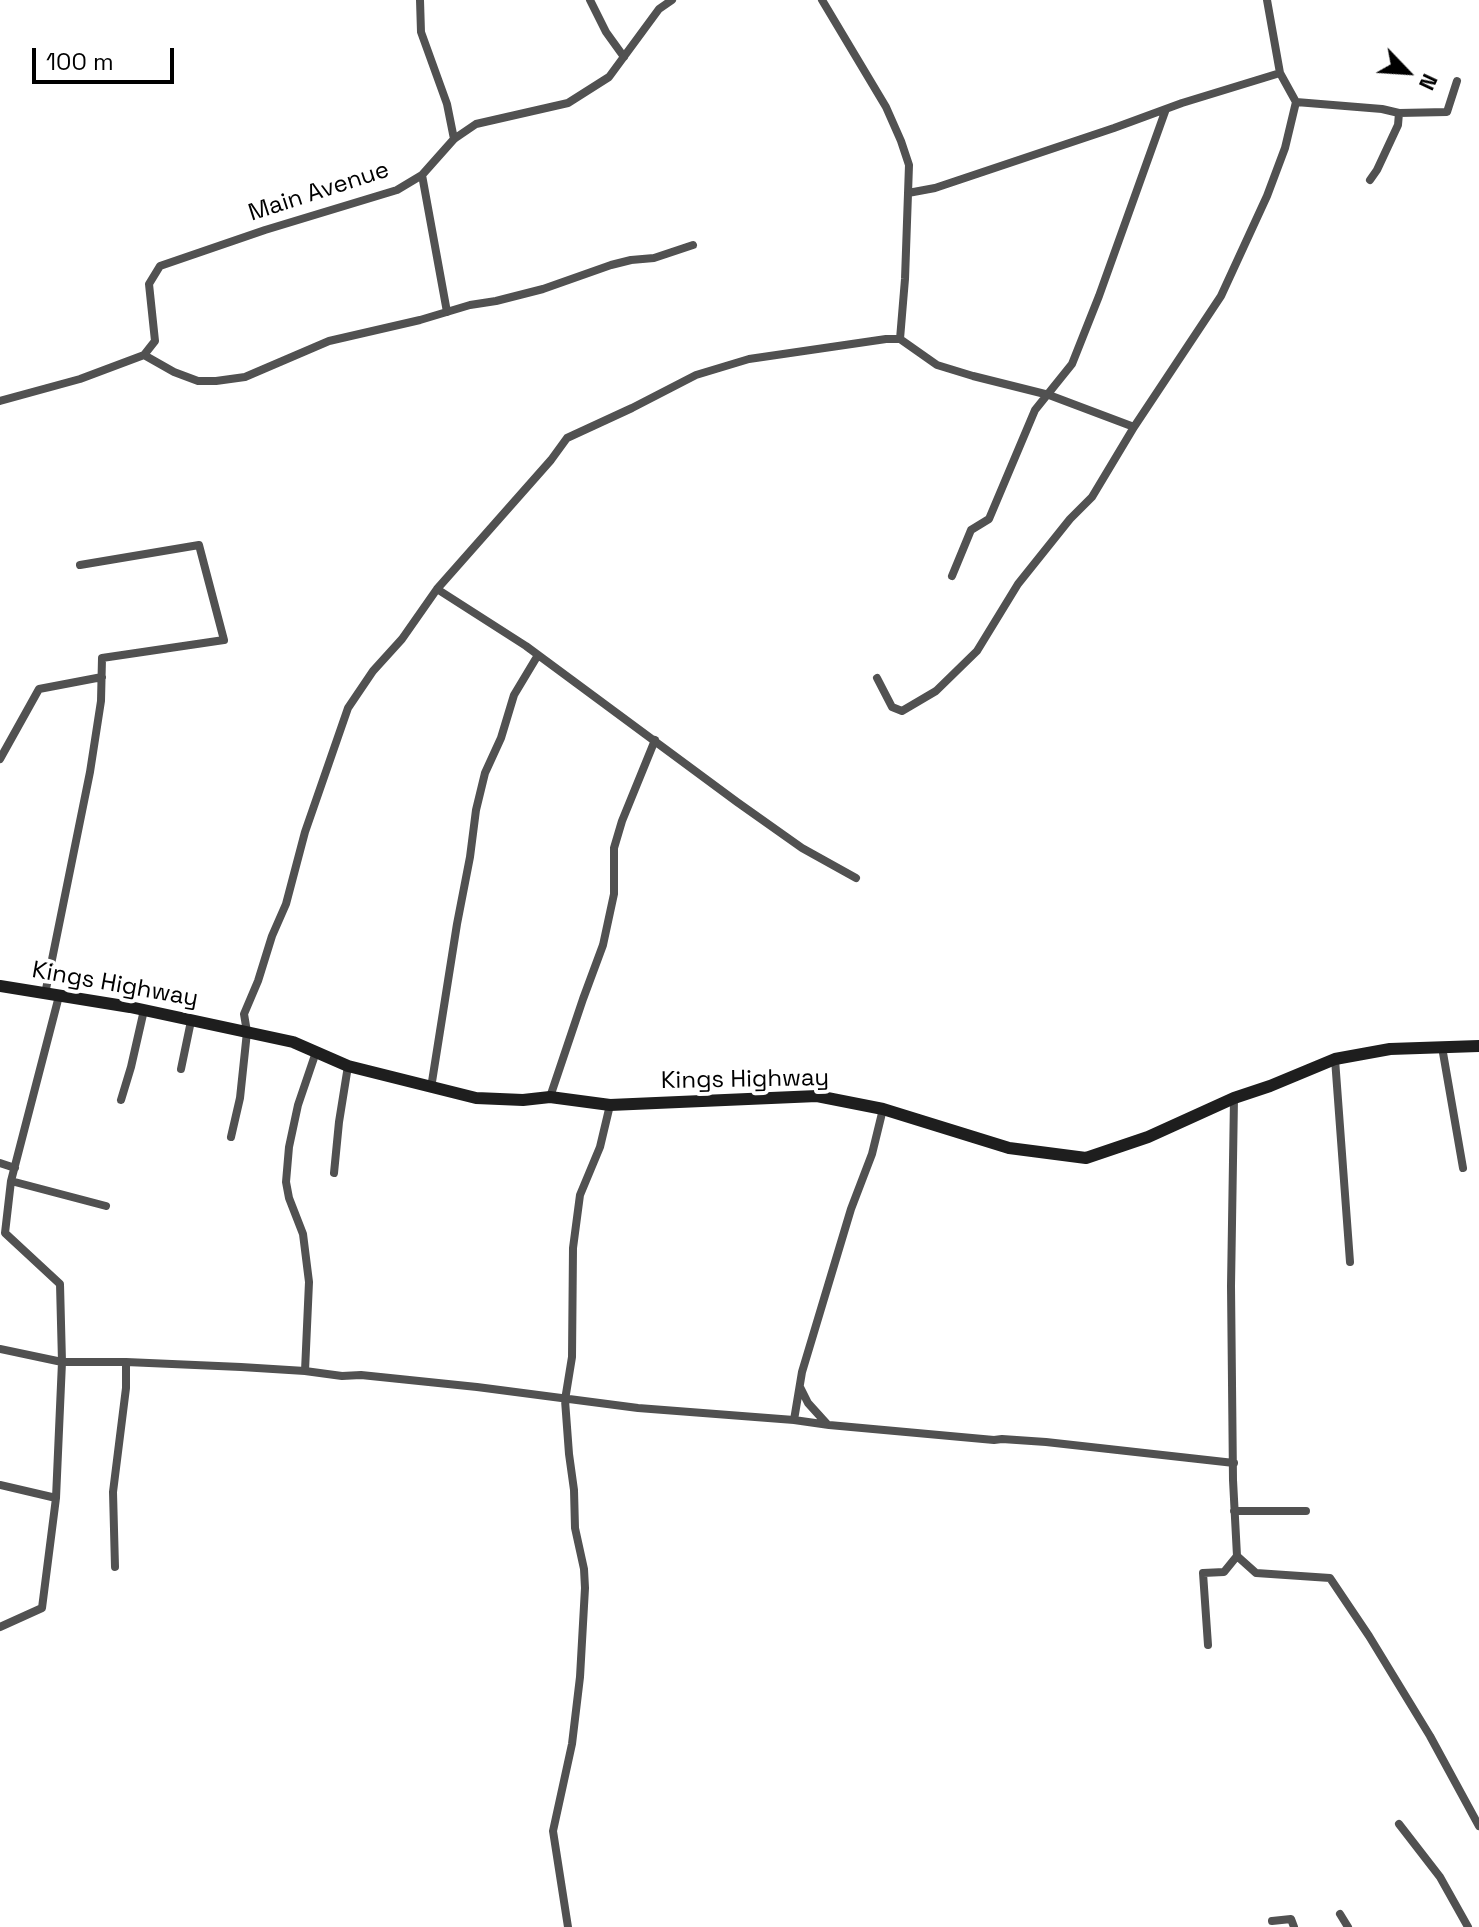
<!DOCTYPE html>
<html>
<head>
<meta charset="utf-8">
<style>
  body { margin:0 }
  #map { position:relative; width:1479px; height:1927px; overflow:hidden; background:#fff; font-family:"Space Grotesk",sans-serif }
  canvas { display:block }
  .north { position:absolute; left:1367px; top:32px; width:80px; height:80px; -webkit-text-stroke:6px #fff; paint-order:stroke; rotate:115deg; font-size:22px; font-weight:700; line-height:32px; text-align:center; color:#000 }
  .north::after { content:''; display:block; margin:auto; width:28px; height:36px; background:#000; clip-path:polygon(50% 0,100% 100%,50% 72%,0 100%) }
  .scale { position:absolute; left:32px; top:48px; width:142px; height:36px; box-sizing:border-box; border:4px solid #000; border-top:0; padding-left:10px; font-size:24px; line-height:28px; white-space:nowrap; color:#000; -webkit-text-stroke:6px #fff; paint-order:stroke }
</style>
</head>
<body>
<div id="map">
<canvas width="1479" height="1927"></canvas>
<div class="north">N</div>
<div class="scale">100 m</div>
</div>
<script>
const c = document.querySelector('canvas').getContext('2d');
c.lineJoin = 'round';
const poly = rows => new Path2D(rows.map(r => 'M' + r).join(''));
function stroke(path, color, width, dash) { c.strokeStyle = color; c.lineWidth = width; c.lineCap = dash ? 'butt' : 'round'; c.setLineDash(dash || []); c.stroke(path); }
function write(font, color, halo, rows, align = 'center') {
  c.font = font + ' "Space Grotesk",sans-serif'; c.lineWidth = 8; c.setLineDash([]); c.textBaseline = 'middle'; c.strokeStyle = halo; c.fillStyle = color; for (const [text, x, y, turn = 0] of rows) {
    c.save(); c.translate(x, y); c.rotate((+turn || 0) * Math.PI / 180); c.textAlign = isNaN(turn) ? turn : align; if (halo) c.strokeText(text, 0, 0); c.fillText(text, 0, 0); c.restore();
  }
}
const street = poly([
  [420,0,421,32,447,104,454,139],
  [590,0,606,32,624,57],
  [1296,102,1382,109,1399,113,1398,125,1377,170,1370,180],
  [1399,113,1447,112,1457,81],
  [422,175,447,312],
  [908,193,935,188,1114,128,1182,103,1280,73],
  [900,339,937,365,973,376,1049,395,1134,427],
  [144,355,174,372,198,381,216,381,245,377,329,341,420,320,470,305,496,301,543,289,611,265,631,260,654,258,693,245],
  [0,401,80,379,144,355,155,341,149,284,160,266,265,230,397,190,422,175,454,139,476,124,568,103,609,77,659,9,672,0],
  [952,576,971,530,989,519,1035,410,1072,364,1099,296,1166,109],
  [437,589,526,646,737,802,802,848,856,878],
  [877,678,892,707,902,711,936,691,977,651,1018,584,1070,519,1092,497,1134,427,1221,296,1267,196,1285,148,1296,102,1280,73,1267,0],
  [0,759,39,689,102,677],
  [45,994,90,772,101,701,102,658,224,640,199,545,80,565],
  [1442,1047,1463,1168],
  [1335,1059,1350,1262],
  [181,1069,191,1021],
  [431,1088,457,924,470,857,476,810,485,773,501,738,514,695,538,655],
  [550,1097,583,999,603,945,614,894,614,848,622,821,655,740],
  [1234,1098,1231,1286,1233,1480,1237,1556,1256,1573,1330,1578,1369,1636,1430,1736,1479,1826],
  [121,1100,131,1067,144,1010],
  [231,1137,240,1098,247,1032,244,1014,258,981,272,936,286,904,305,832,348,708,373,671,402,639,437,589,551,460,567,438,632,408,696,375,749,359,886,339,900,339,905,279,909,165,901,141,886,107,822,0],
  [0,1163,15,1168],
  [334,1173,339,1122,348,1066],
  [11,1181,106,1206],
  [0,1349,62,1362,126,1362,241,1367,305,1371,342,1376,361,1375,477,1387,638,1408,794,1420,829,1425,994,1440,1002,1439,1046,1442,1234,1463],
  [305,1371,309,1282,303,1234,289,1198,286,1182,289,1147,298,1105,316,1052],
  [800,1387,808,1403,827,1424],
  [794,1420,802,1372,851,1209,872,1154,883,1109],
  [0,1485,56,1498],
  [1234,1511,1306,1511],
  [115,1567,113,1492,126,1388,126,1362],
  [0,1627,42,1608,56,1498,62,1362,60,1284,5,1233,11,1181,59,996],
  [1208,1645,1203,1573,1224,1572,1237,1556],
  [1399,1824,1440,1877,1468,1927],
  [1340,1914,1348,1927],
  [1272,1921,1291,1919,1294,1927],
  [568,1927,553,1831,572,1744,580,1677,585,1588,584,1569,575,1528,574,1490,569,1454,565,1400,572,1357,573,1248,580,1195,600,1147,610,1105]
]);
const secondary = poly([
  [0,986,130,1007,293,1042,348,1066,476,1098,523,1100,550,1097,610,1105,817,1096,883,1109,1009,1148,1086,1158,1148,1137,1234,1098,1270,1086,1335,1059,1390,1049,1479,1046]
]);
const streetNames = [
  ["Main Avenue",319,192,-18],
  ["Kings Highway",115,985,10],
  ["Kings Highway",745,1080,-1]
];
stroke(street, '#515151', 8);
stroke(secondary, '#1e1e1e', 12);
write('24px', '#000', '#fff', streetNames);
</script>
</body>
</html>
